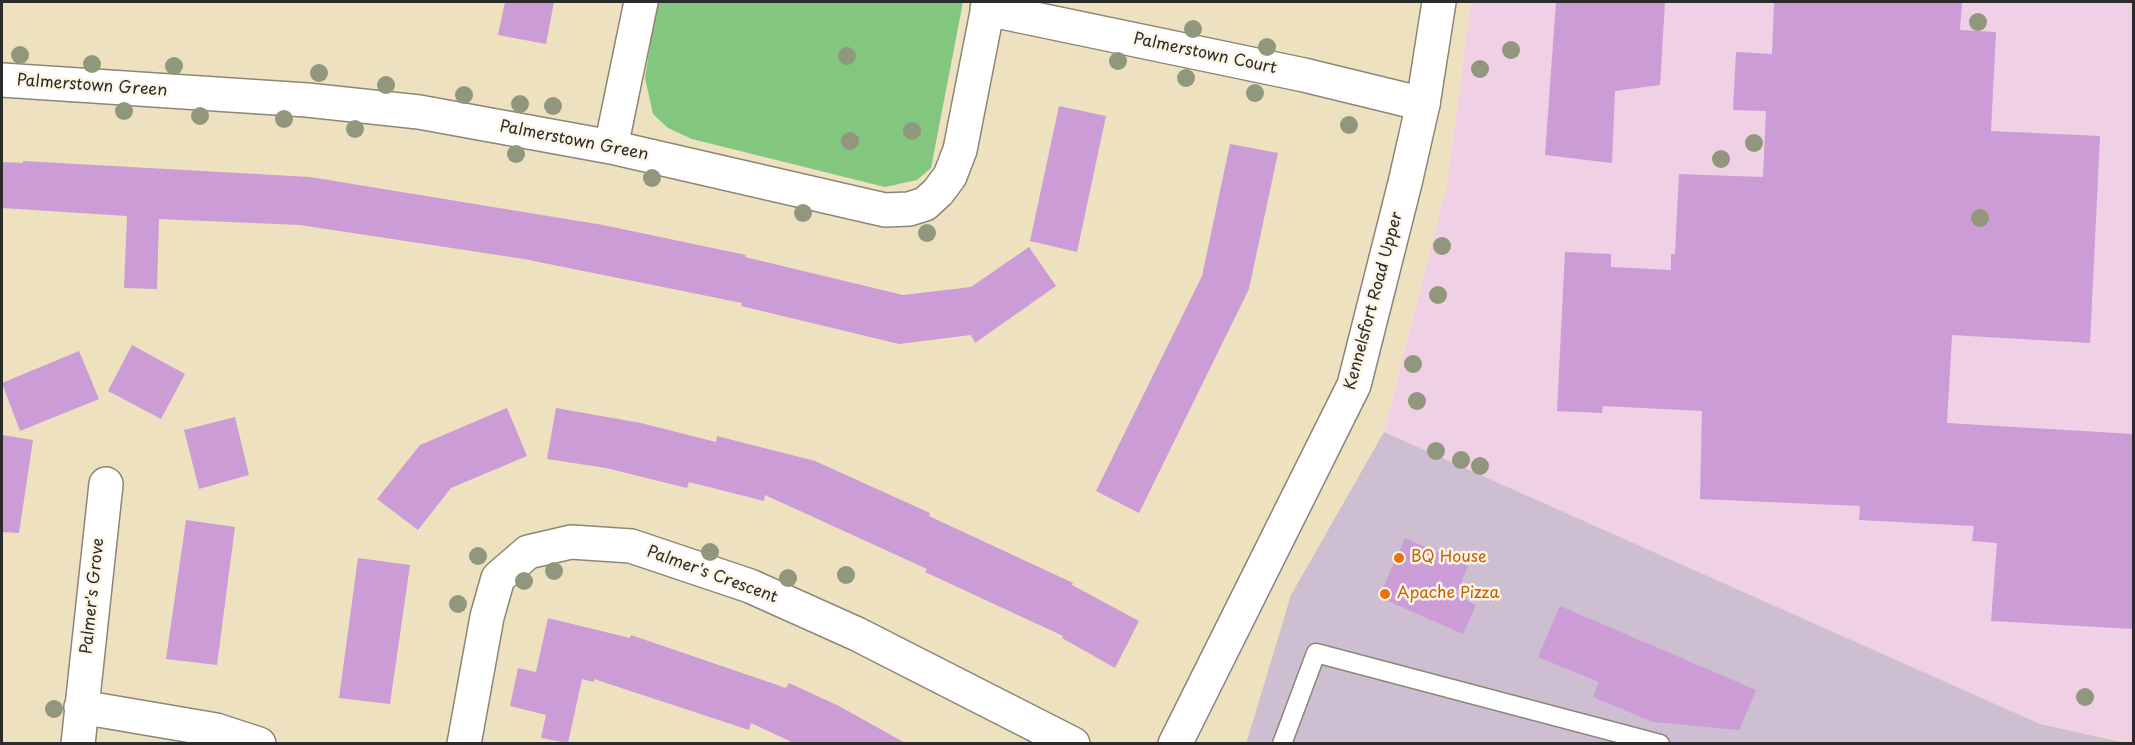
<!DOCTYPE html>
<html>
<head>
<meta charset="utf-8">
<style>
  body { margin:0 }
  #map { position:relative; width:2135px; height:745px; overflow:hidden; background:#eee1c0; font-family:"Playpen Sans",sans-serif }
  canvas { display:block }
  .frame { position:absolute; inset:0; border:3px solid #2b2b2b; pointer-events:none }
</style>
</head>
<body>
<div id="map">
<canvas width="2135" height="745"></canvas>
<div class="frame"></div>
</div>
<script>
const c = document.querySelector('canvas').getContext('2d');
c.lineJoin = 'round';
function fillPath(path, color) { c.fillStyle = color; c.fill(path, 'evenodd'); }
const poly = rows => new Path2D(rows.map(r => 'M' + r).join(''));
function stroke(path, color, width, dash) { c.strokeStyle = color; c.lineWidth = width; c.lineCap = dash ? 'butt' : 'round'; c.setLineDash(dash || []); c.stroke(path); }
function write(font, color, halo, rows, align = 'center') {
  c.font = font + ' "Playpen Sans",sans-serif'; c.lineWidth = 5; c.setLineDash([]); c.textBaseline = 'middle'; c.strokeStyle = halo; c.fillStyle = color; for (const [text, x, y, turn = 0] of rows) {
    c.save(); c.translate(x, y); c.rotate((+turn || 0) * Math.PI / 180); c.textAlign = isNaN(turn) ? turn : align; if (halo) c.strokeText(text, 0, 0); c.fillText(text, 0, 0); c.restore();
  }
}
const built = poly([
  [1471,2,2133,2,2133,743,2040,724,1384,432,1447,186]
]);
const industrial = poly([
  [1384,432,2040,724,2126,743,1246,744,1291,595]
]);
const green = poly([
  [657,2,963,2,931,168,917,180,885,187,692,139,668,128,653,114,645,78]
]);
const building = poly([
  [505,2,554,2,546,44,498,35],
  [1556,2,1665,2,1660,85,1615,91,1612,163,1545,155],
  [1774,2,1962,2,1960,30,1996,32,1991,131,2100,136,2090,343,1952,335,1947,423,2133,434,2133,629,1991,621,1997,543,1972,541,1974,526,1859,520,1860,506,1700,499,1702,411,1603,406,1602,413,1557,411,1565,252,1611,254,1611,267,1671,270,1671,254,1675,254,1679,174,1763,177,1766,111,1733,110,1736,52,1772,54],
  [1059,106,1106,116,1077,252,1030,241],
  [1230,144,1278,153,1249,289,1139,513,1096,491,1202,276],
  [23,161,310,177,603,225,746,255,745,257,903,295,971,287,1029,247,1056,286,975,343,971,335,899,344,741,306,742,303,524,259,300,225,159,219,157,289,124,288,127,216,2,208,2,162,23,163],
  [132,345,185,374,161,419,108,391],
  [79,351,99,399,20,431,2,383],
  [507,408,527,456,451,488,418,530,377,499,420,445],
  [556,408,641,423,716,442,717,436,815,461,930,513,929,516,1073,583,1072,585,1139,621,1115,668,1062,638,1063,636,925,572,927,569,765,495,764,501,689,482,687,488,606,468,547,459],
  [235,417,249,475,199,489,184,430],
  [2,435,33,440,19,533,2,532],
  [186,520,235,527,217,665,166,659],
  [1405,538,1468,566,1456,595,1476,605,1463,634,1379,597],
  [358,558,410,565,390,704,339,698],
  [1560,606,1756,690,1739,730,1653,722,1593,697,1599,682,1538,657],
  [548,618,630,638,631,635,786,688,789,683,839,706,907,744,796,744,751,723,749,730,594,679,594,682,582,679,568,743,541,738,546,715,510,706,518,668,536,672]
]);
const service = poly([
  [1282,744,1316,653,1660,744]
]);
const minor = poly([
  [987,9,1304,75,1423,104],
  [2,80,307,100,419,112,611,147,885,210,909,209,925,204,938,192,950,176,960,150,989,2],
  [611,147,641,2],
  [81,707,216,730,259,744],
  [78,744,106,484],
  [464,744,487,617,498,578,528,552,571,542,631,546,750,586,857,634,1073,744]
]);
const tertiary = poly([
  [1175,744,1354,385,1405,183,1423,104,1439,2]
]);
const trees = [
  [1978,22],
  [1193,29],
  [1267,47],
  [1511,50],
  [20,55],
  [847,56],
  [1118,61],
  [92,64],
  [174,66],
  [1480,69],
  [319,73],
  [1186,78],
  [386,85],
  [1255,93],
  [464,95],
  [520,104],
  [553,106],
  [124,111],
  [200,116],
  [284,119],
  [1349,125],
  [355,129],
  [912,131],
  [850,141],
  [1754,143],
  [516,154],
  [1721,159],
  [652,178],
  [803,213],
  [1980,218],
  [927,233],
  [1442,246],
  [1438,295],
  [1413,364],
  [1417,401],
  [1436,451],
  [1461,460],
  [1480,466],
  [710,552],
  [478,556],
  [554,571],
  [846,575],
  [788,578],
  [524,581],
  [458,604],
  [2085,697],
  [54,709]
];
const markers = [
  [1399,558,6,"#e8710a"],
  [1385,594,6,"#e8710a"]
];
const streetNames = [
  ["Palmerstown Court",1205,54,12],
  ["Palmerstown Green",92,86,4],
  ["Palmerstown Green",574,141,11],
  ["Kennelsfort Road Upper",1374,301,-75],
  ["Palmer's Crescent",712,575,20],
  ["Palmer's Grove",93,596,-84]
];
const foodNames = [
  ["BQ House",1411,558],
  ["Apache Pizza",1397,594]
];
fillPath(built, '#f0d0e4');
fillPath(industrial, '#cebed1');
fillPath(green, '#82c680');
fillPath(building, '#cb9cd6');
stroke(service, '#8c8676', 21);
stroke(minor, '#8c8676', 36);
stroke(tertiary, '#8c8676', 36);
stroke(service, '#fff', 18);
stroke(minor, '#fff', 33);
stroke(tertiary, '#fff', 33);
c.fillStyle = '#91977c';
for (const [x, y] of trees) { c.beginPath(); c.arc(x, y, 9, 0, 2 * Math.PI); c.fill(); }
for (const [x, y, r, color] of markers) { const dot = new Path2D(); dot.arc(x, y, r, 0, 2 * Math.PI); c.fillStyle = color; c.fill(dot); stroke(dot, '#fcf5e5', 2); }
write('16px', '#2b2b2b', '#fcf5e5', streetNames);
write('16px', '#c56008', '#fcf5e5', foodNames, 'left');
</script>
</body>
</html>
